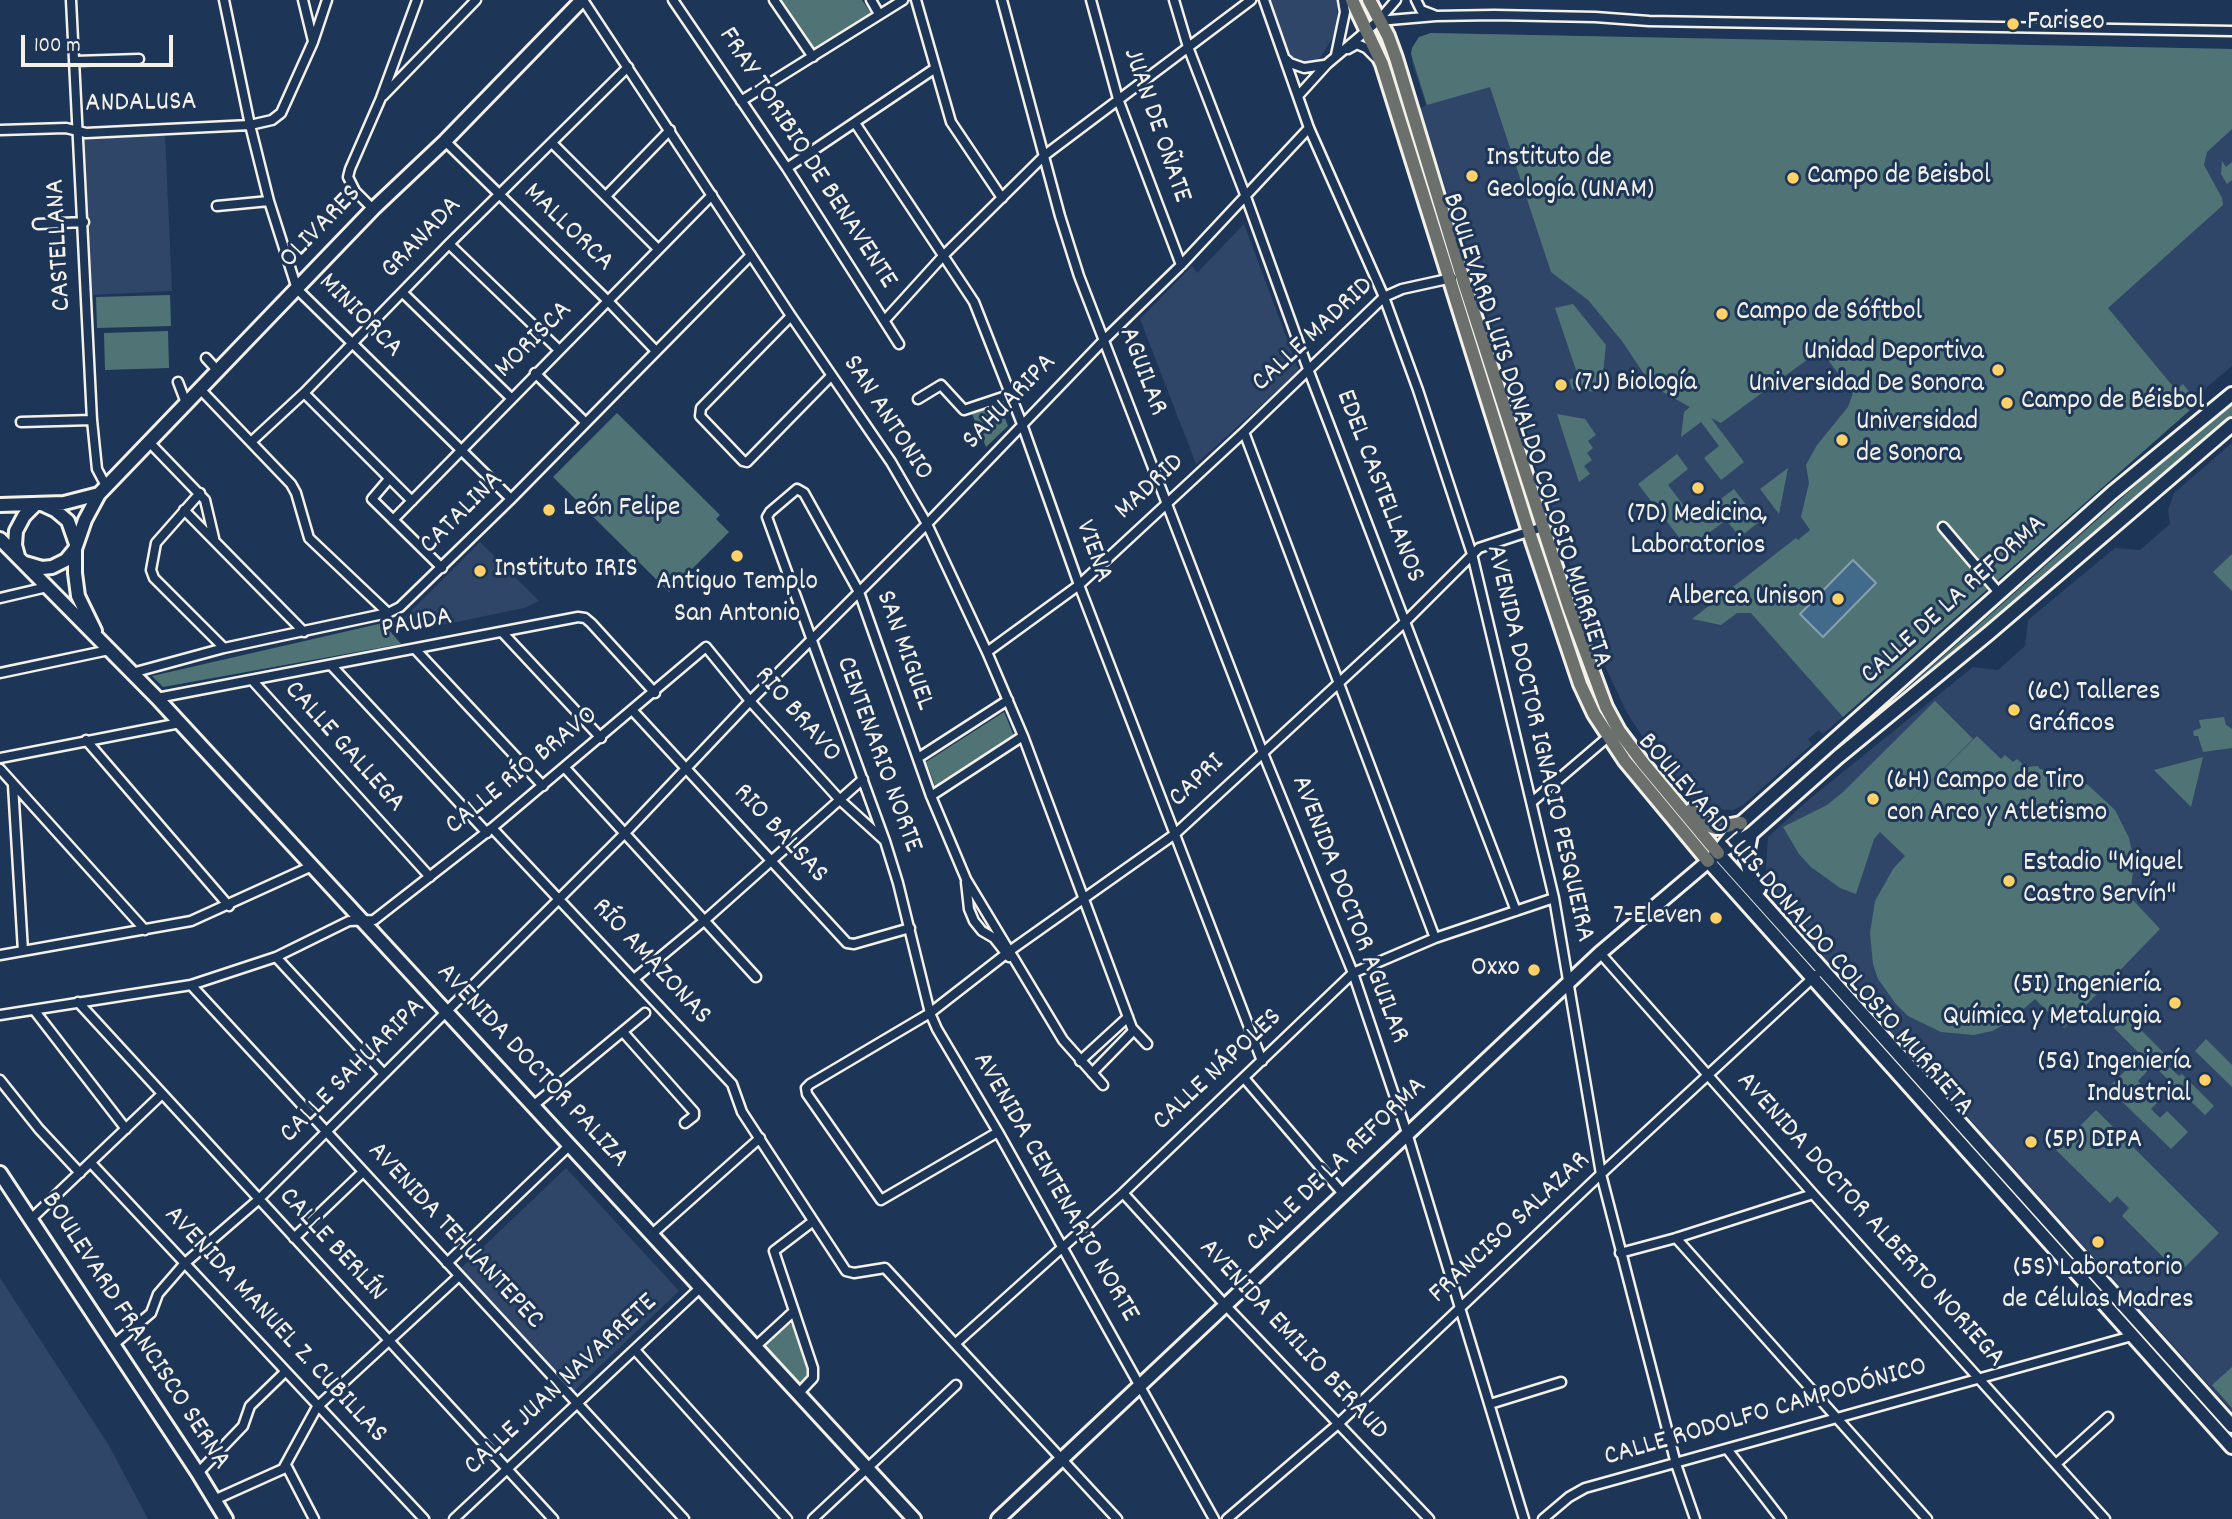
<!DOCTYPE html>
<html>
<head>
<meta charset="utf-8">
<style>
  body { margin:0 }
  #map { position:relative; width:2232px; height:1519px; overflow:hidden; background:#1d3557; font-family:Dekko,sans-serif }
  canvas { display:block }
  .scale { position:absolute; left:21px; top:35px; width:152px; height:32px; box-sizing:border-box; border:4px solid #f4f1e8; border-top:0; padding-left:9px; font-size:21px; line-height:24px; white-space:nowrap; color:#f4f1e8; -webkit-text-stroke:5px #1d3557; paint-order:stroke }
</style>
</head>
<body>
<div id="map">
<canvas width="2232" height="1519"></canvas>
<div class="scale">100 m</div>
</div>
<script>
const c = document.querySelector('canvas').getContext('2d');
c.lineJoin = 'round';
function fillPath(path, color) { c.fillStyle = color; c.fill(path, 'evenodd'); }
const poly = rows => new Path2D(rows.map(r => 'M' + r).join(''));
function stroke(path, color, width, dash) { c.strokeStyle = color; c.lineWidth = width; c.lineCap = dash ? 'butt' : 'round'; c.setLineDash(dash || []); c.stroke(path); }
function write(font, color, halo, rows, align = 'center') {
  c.font = font + ' Dekko,sans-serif'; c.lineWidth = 6; c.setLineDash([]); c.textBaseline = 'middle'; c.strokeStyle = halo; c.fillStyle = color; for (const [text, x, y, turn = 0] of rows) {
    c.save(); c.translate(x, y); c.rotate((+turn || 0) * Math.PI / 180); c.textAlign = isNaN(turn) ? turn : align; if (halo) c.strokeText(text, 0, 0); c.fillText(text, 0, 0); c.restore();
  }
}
const built = poly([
  [1268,0,1337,0,1337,31,1320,58,1307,64,1298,62,1290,55,1283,45],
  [1431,33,2232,49,2232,366,2207,387,2198,403,1823,734,1819,730,1808,739,1812,744,1743,805,1733,810,1708,809,1694,803,1676,782,1654,754,1627,713,1605,666,1585,613,1589,603,1584,588,1577,586,1567,557,1572,552,1565,532,1556,528,1420,109,1426,105,1412,62,1412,48,1419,37],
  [165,134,172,291,91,295,84,138],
  [1244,224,1299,371,1196,464,1140,319,1192,266,1197,273],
  [2232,443,2232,1411,1824,957,1806,937,1795,916,1765,883,1768,837,1812,797,1973,667,1998,670,2025,646,2028,620,2115,548,2140,550,2170,524,2168,510,2174,493],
  [480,542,539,601,524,608,413,631,402,620],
  [566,1168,679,1291,573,1392,460,1269],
  [0,1278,108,1444,148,1519,0,1519]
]);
const green = poly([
  [781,0,862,0,872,15,816,52],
  [1431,33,2232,49,2232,129,2207,152,2204,165,2222,198,2223,205,2108,308,2176,390,2183,384,2198,403,1843,717,1751,613,1737,613,1721,625,1692,619,1796,538,1798,540,1810,530,1801,517,1809,483,1806,465,1817,445,1848,407,1853,393,1822,352,1819,351,1721,423,1711,418,1744,462,1721,480,1704,458,1719,446,1701,422,1681,437,1684,412,1690,407,1652,386,1622,341,1588,300,1551,272,1490,87,1427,105,1411,54,1412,48,1419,37],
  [2222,161,2226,167,2232,162,2232,180,2227,184,2221,174],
  [170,295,171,326,97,328,96,297],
  [1573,304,1606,345,1603,373,1597,385,1596,392,1572,389,1569,380,1578,376,1555,308],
  [168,331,169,368,105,370,104,333],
  [2232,400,2232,416,1878,716,1877,715],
  [999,403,1008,426,986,447,972,414],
  [617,413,720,515,716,519,729,532,669,592,553,477],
  [1557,414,1585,419,1596,435,1588,441,1593,448,1587,453,1592,460,1584,466,1590,474,1579,482],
  [1677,454,1688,469,1668,485,1694,519,1734,489,1759,522,1740,537,1726,520,1688,549,1638,484],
  [1788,468,1779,514,1760,489],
  [2232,554,2232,591,2213,572],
  [383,623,401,644,163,687,152,676],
  [1935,701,1973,739,1883,829,1977,736,2001,759,2005,755,2013,762,2017,759,2026,767,2038,766,2040,769,2070,776,2088,785,2115,810,2129,838,2134,861,2130,897,2160,929,2064,1028,2035,999,2007,1023,1992,1031,1974,1035,1941,1032,1908,1016,1896,1004,1878,979,1873,964,1870,933,1875,901,1893,869,1905,856,1880,832,1874,839,1856,894,1840,888,1811,867,1799,854,1783,827,1827,805,1842,793],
  [1004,712,1014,736,936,788,926,762],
  [2224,717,2226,725,2232,729,2232,748,2203,752,2198,736,2194,736,2193,731,2201,728,2199,720],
  [2203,757,2191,807,2154,770],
  [2130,1012,2137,1018,2133,1022,2168,1057,2164,1062,2179,1076,2182,1074,2214,1106,2205,1115,2153,1065,2138,1081,2158,1102,2151,1109,2160,1118,2167,1111,2188,1132,2171,1149,2108,1088,2141,1055,2114,1028],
  [2206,1039,2232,1065,2232,1087,2195,1051],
  [2096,1110,2219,1233,2179,1273,2122,1216,2129,1208,2117,1196,2110,1203,2056,1150],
  [789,1323,795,1327,811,1370,810,1378,801,1386,764,1344],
  [2232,1367,2232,1408,2212,1385]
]);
const water = poly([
  [1853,560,1876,583,1823,637,1800,614,1853,560]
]);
const minor = poly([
  [71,0,92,420,97,469,106,486],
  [224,0,250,125,269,201,297,289,511,499],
  [303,0,313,41],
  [583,0,791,316,891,462,927,524,987,652,1023,736,1132,1028,1147,1044],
  [673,0,787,168,899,344],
  [774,0,813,57],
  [871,0,879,14],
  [916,0,951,122,1002,198],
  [1002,0,1060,216,1079,276,1263,753,1353,973,1407,1133,1524,1519],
  [1091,0,1118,99,1181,265],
  [1174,0,1188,47,1246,197,1308,369,1516,911],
  [1264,0,1309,128,1384,297,1418,390,1472,554,1554,898,1601,1174,1676,1464,1695,1519],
  [1416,0,1421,10,1434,15],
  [1378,21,1436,16,1494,15,1595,17,1649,21,2232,31],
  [1348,49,1357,44,1366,48,1375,57],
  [1336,55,1345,12,1343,0],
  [1287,60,1290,63,1304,68,1324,65],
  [75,61,139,59],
  [383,96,476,0],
  [1298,96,1327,64,1378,21,1396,0],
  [741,101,903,0],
  [855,123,974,302,1022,424,1079,585,1262,1061],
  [0,130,66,128,86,133,250,125,272,120,281,113,313,42,327,0],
  [445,141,607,300,656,351],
  [552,143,658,249],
  [787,168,934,69],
  [606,196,670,130],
  [217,206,269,201],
  [373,209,355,191,348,177,350,169,381,98,417,0],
  [38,224,84,222],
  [449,244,558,349],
  [403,293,511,398],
  [791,316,701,408,700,416,743,461,747,462,831,376],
  [885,320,944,255,1045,155,1251,0],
  [206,358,217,370],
  [535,373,585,422],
  [178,382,186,403],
  [199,388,291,484,296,493,309,538,388,613],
  [304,393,412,501],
  [918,399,941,385,964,410,1009,395],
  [21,422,92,420],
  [1244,432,1435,938],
  [149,442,205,500,214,538],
  [251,442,304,393,449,244,628,67],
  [389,479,372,499,442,568],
  [200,493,156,543,151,570,154,578,224,648],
  [184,510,304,632],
  [393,520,712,195],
  [1943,527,2000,594],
  [0,598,47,587],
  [502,632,601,738],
  [415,649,543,786],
  [987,652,1079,585,1244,432,1384,297,1402,289,1452,278],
  [331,665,487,833],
  [0,673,109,650],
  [132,673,224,648,388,613,400,607,511,499,751,255],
  [252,680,430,877],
  [157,698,578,617,585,618,591,623,655,693],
  [633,711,847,943,854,944,910,928],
  [86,740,229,906],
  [0,758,180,723],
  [918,758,1008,700],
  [565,768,756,977],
  [0,769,145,930],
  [13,785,23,951],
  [931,796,1023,736],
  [1532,802,1608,737],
  [492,828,732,1084,742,1112,846,1271,854,1273,885,1268,1117,1519],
  [966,882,969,909,974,921,982,931,994,938,1009,957],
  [1600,953,1813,1194,2105,1519],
  [0,955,191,921,312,866],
  [276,957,383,1073],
  [634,979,705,920,863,779],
  [191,985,684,1519],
  [78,1002,553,1519],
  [34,1010,126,1129],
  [0,1015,191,985,276,957,349,921,374,920,492,828,706,647,750,701,840,800,884,840],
  [623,1032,694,1112,694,1116,685,1123],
  [1080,1061,1128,1017],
  [1092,1073,1134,1030],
  [1244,1078,1344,1195],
  [0,1080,39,1129,80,1173],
  [1103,1085,1063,1040,966,879,931,796,859,592,804,493,797,489,770,512,767,517,885,841,898,883,930,1013,937,1029,998,1132,1214,1519],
  [534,1105,645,1013],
  [998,1132,881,1200,807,1094,806,1088,810,1084,930,1013,1011,950,1175,834,1406,621,1479,548,1543,527],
  [91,1163,424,1519],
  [1123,1193,1226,1306,1429,1519],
  [30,1220,161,1095],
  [652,1234,760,1138],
  [294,1238,363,1172],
  [1676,1238,1927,1519],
  [1620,1253,1676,1238,1813,1194],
  [447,1263,570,1145],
  [956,1343,1123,1193,1353,973,1435,938,1554,898],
  [112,1346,151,1313,158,1294,184,1264,258,1200,624,834,750,701,927,524,1105,339,1181,265,1309,128],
  [755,1347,794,1311],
  [635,1350,787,1519],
  [798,1394,813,1378,813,1368,774,1251,812,1222],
  [1490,1404,1561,1382],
  [1727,1449,1781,1519],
  [2056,1464,2108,1417],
  [286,1465,314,1519],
  [198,1473,243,1426,250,1406,285,1372],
  [214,1500,283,1469,317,1407,459,1276],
  [454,1519,701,1287],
  [813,1519,956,1385],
  [1227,1519,1338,1424,1601,1174,1816,975],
  [1543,1519,1569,1497,1585,1488,2132,1336]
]);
const secondary = poly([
  [42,504,55,510,68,521,76,544],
  [0,505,64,503,99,494],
  [0,539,157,698,914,1519],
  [18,556,15,545,16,531,24,516,36,504],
  [25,563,42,568,52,567,66,560,75,549],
  [95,631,78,596,75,573,75,549,85,520,99,494,373,209,445,141,582,0],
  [1751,834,1746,860,1751,878,1759,889],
  [1722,847,1741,823,2112,493,2232,394],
  [1718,853,2232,1426],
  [1708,861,2232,1447],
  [0,1173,198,1473,226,1519],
  [998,1519,1600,953,1718,853,1751,834,1838,757,1989,633,2232,425]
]);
const primary = poly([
  [1352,0,1382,64,1529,532,1580,684,1594,714,1625,761,1708,861],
  [1369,0,1388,36,1396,58,1462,276,1569,607,1606,707,1619,731,1643,763,1718,853],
  [1691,810,1705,824,1716,828,1741,823]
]);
const markers = [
  [2013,24,7,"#ffd166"],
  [1472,176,7,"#ffd166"],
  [1793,178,7,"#ffd166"],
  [1722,314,7,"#ffd166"],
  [1998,370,7,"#ffd166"],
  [1561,385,7,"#ffd166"],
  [2007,403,7,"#ffd166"],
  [1842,440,7,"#ffd166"],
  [1698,488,7,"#ffd166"],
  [549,510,7,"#ffd166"],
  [737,556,7,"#ffd166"],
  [480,571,7,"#ffd166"],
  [1838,599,7,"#ffd166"],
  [2014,710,7,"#ffd166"],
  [1873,799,7,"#ffd166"],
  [2009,881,7,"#ffd166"],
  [1716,918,7,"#ffd166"],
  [1534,970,7,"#ffd166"],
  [2175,1003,7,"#ffd166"],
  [2205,1080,7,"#ffd166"],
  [2031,1142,7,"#ffd166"],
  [2098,1242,7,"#ffd166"]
];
const poiNames = [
  ["Fariseo",2027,24],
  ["Instituto de",1486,160],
  ["Geología (UNAM)",1486,192],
  ["Campo de Beisbol",1807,178],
  ["Campo de Sóftbol",1736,314],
  ["Unidad Deportiva",1984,354,"right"],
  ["Universidad De Sonora",1984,386,"right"],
  ["(7J) Biología",1575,385],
  ["Campo de Béisbol",2021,403],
  ["Universidad",1856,424],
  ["de Sonora",1856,456],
  ["León Felipe",563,510],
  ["(7D) Medicina,",1698,516,"center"],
  ["Laboratorios",1698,548,"center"],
  ["Instituto IRIS",494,571],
  ["Antiguo Templo",737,584,"center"],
  ["San Antonio",737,616,"center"],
  ["Alberca Unison",1824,599,"right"],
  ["(6C) Talleres",2028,694],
  ["Gráficos",2028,726],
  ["(6H) Campo de Tiro",1887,783],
  ["con Arco y Atletismo",1887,815],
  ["Estadio \"Miguel",2023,865],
  ["Castro Servín\"",2023,897],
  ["7-Eleven",1702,918,"right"],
  ["Oxxo",1520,970,"right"],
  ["(5I) Ingeniería",2161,987,"right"],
  ["Química y Metalurgia",2161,1019,"right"],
  ["(5G) Ingeniería",2191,1064,"right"],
  ["Industrial",2191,1096,"right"],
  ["(5P) DIPA",2045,1142],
  ["(5S) Laboratorio",2098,1270,"center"],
  ["de Células Madres",2098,1302,"center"]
];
const streetNames = [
  ["ANDALUSA",141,105,-1],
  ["JUAN DE OÑATE",1155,126,71],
  ["FRAY TORIBIO DE BENAVENTE",806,159,57],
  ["OLIVARES",322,228,-46],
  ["MALLORCA",567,229,44],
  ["GRANADA",423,239,-46],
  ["CASTELLANA",61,245,-93],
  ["MINIORCA",359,317,45],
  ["CALLE MADRID",1314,336,-43],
  ["MORISCA",535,341,-45],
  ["AGUILAR",1141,372,69],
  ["SAHUARIPA",1011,403,-46],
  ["SAN ANTONIO",886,419,57],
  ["BOULEVARD LUIS DONALDO COLOSIO MURRIETA",1525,431,72],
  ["EDEL CASTELLANOS",1378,487,69],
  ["MADRID",1151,488,-43],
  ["CATALINA",463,514,-45],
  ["VIENA",1092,552,70],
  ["CALLE DE LA REFORMA",1955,601,-42],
  ["PAUDA",417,625,-11],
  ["SAN MIGUEL",903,651,70],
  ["RIO BRAVO",796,716,49],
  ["AVENIDA DOCTOR IGNACIO PESQUEIRA",1538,744,77],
  ["CALLE GALLEGA",343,748,48],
  ["CENTENARIO NORTE",877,755,70],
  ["CALLE RÍO BRAVO",523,772,-39],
  ["CAPRI",1198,782,-43],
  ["RIO BALSAS",779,835,47],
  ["AVENIDA DOCTOR AGUILAR",1348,910,69],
  ["BOULEVARD LUIS DONALDO COLOSIO MURRIETA",1804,926,49],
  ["RÍO AMAZONAS",650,963,47],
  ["AVENIDA DOCTOR PALIZA",531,1067,47],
  ["CALLE NÁPOLES",1219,1071,-43],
  ["CALLE SAHUARIPA",354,1072,-45],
  ["CALLE DE LA REFORMA",1338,1166,-44],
  ["AVENIDA CENTENARIO NORTE",1054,1188,60],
  ["AVENIDA DOCTOR ALBERTO NORIEGA",1869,1221,48],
  ["FRANCISO SALAZAR",1511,1229,-43],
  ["AVENIDA TEHUANTEPEC",454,1237,47],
  ["CALLE BERLÍN",331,1246,47],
  ["AVENIDA MANUEL Z. CUBILLAS",274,1326,47],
  ["BOULEVARD FRANCISCO SERNA",134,1332,57],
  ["AVENIDA EMILIO BERAUD",1292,1341,47],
  ["CALLE JUAN NAVARRETE",562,1386,-43],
  ["CALLE RODOLFO CAMPODÓNICO",1766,1414,-16]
];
fillPath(built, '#304668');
fillPath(green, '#507475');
fillPath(water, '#426a8a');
stroke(water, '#89a0b0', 2);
stroke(minor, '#f4f1e8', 13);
stroke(secondary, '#f4f1e8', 18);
stroke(primary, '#f4f1e8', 18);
stroke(minor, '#1d3557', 8);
stroke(secondary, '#1d3557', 12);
stroke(primary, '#6b706d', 12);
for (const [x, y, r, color] of markers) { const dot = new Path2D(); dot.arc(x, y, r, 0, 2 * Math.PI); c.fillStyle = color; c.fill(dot); stroke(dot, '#1d3557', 2.5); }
write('28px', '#f4f1e8', '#1d3557', poiNames, 'left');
write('28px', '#f4f1e8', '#1d3557', streetNames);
</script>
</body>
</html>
